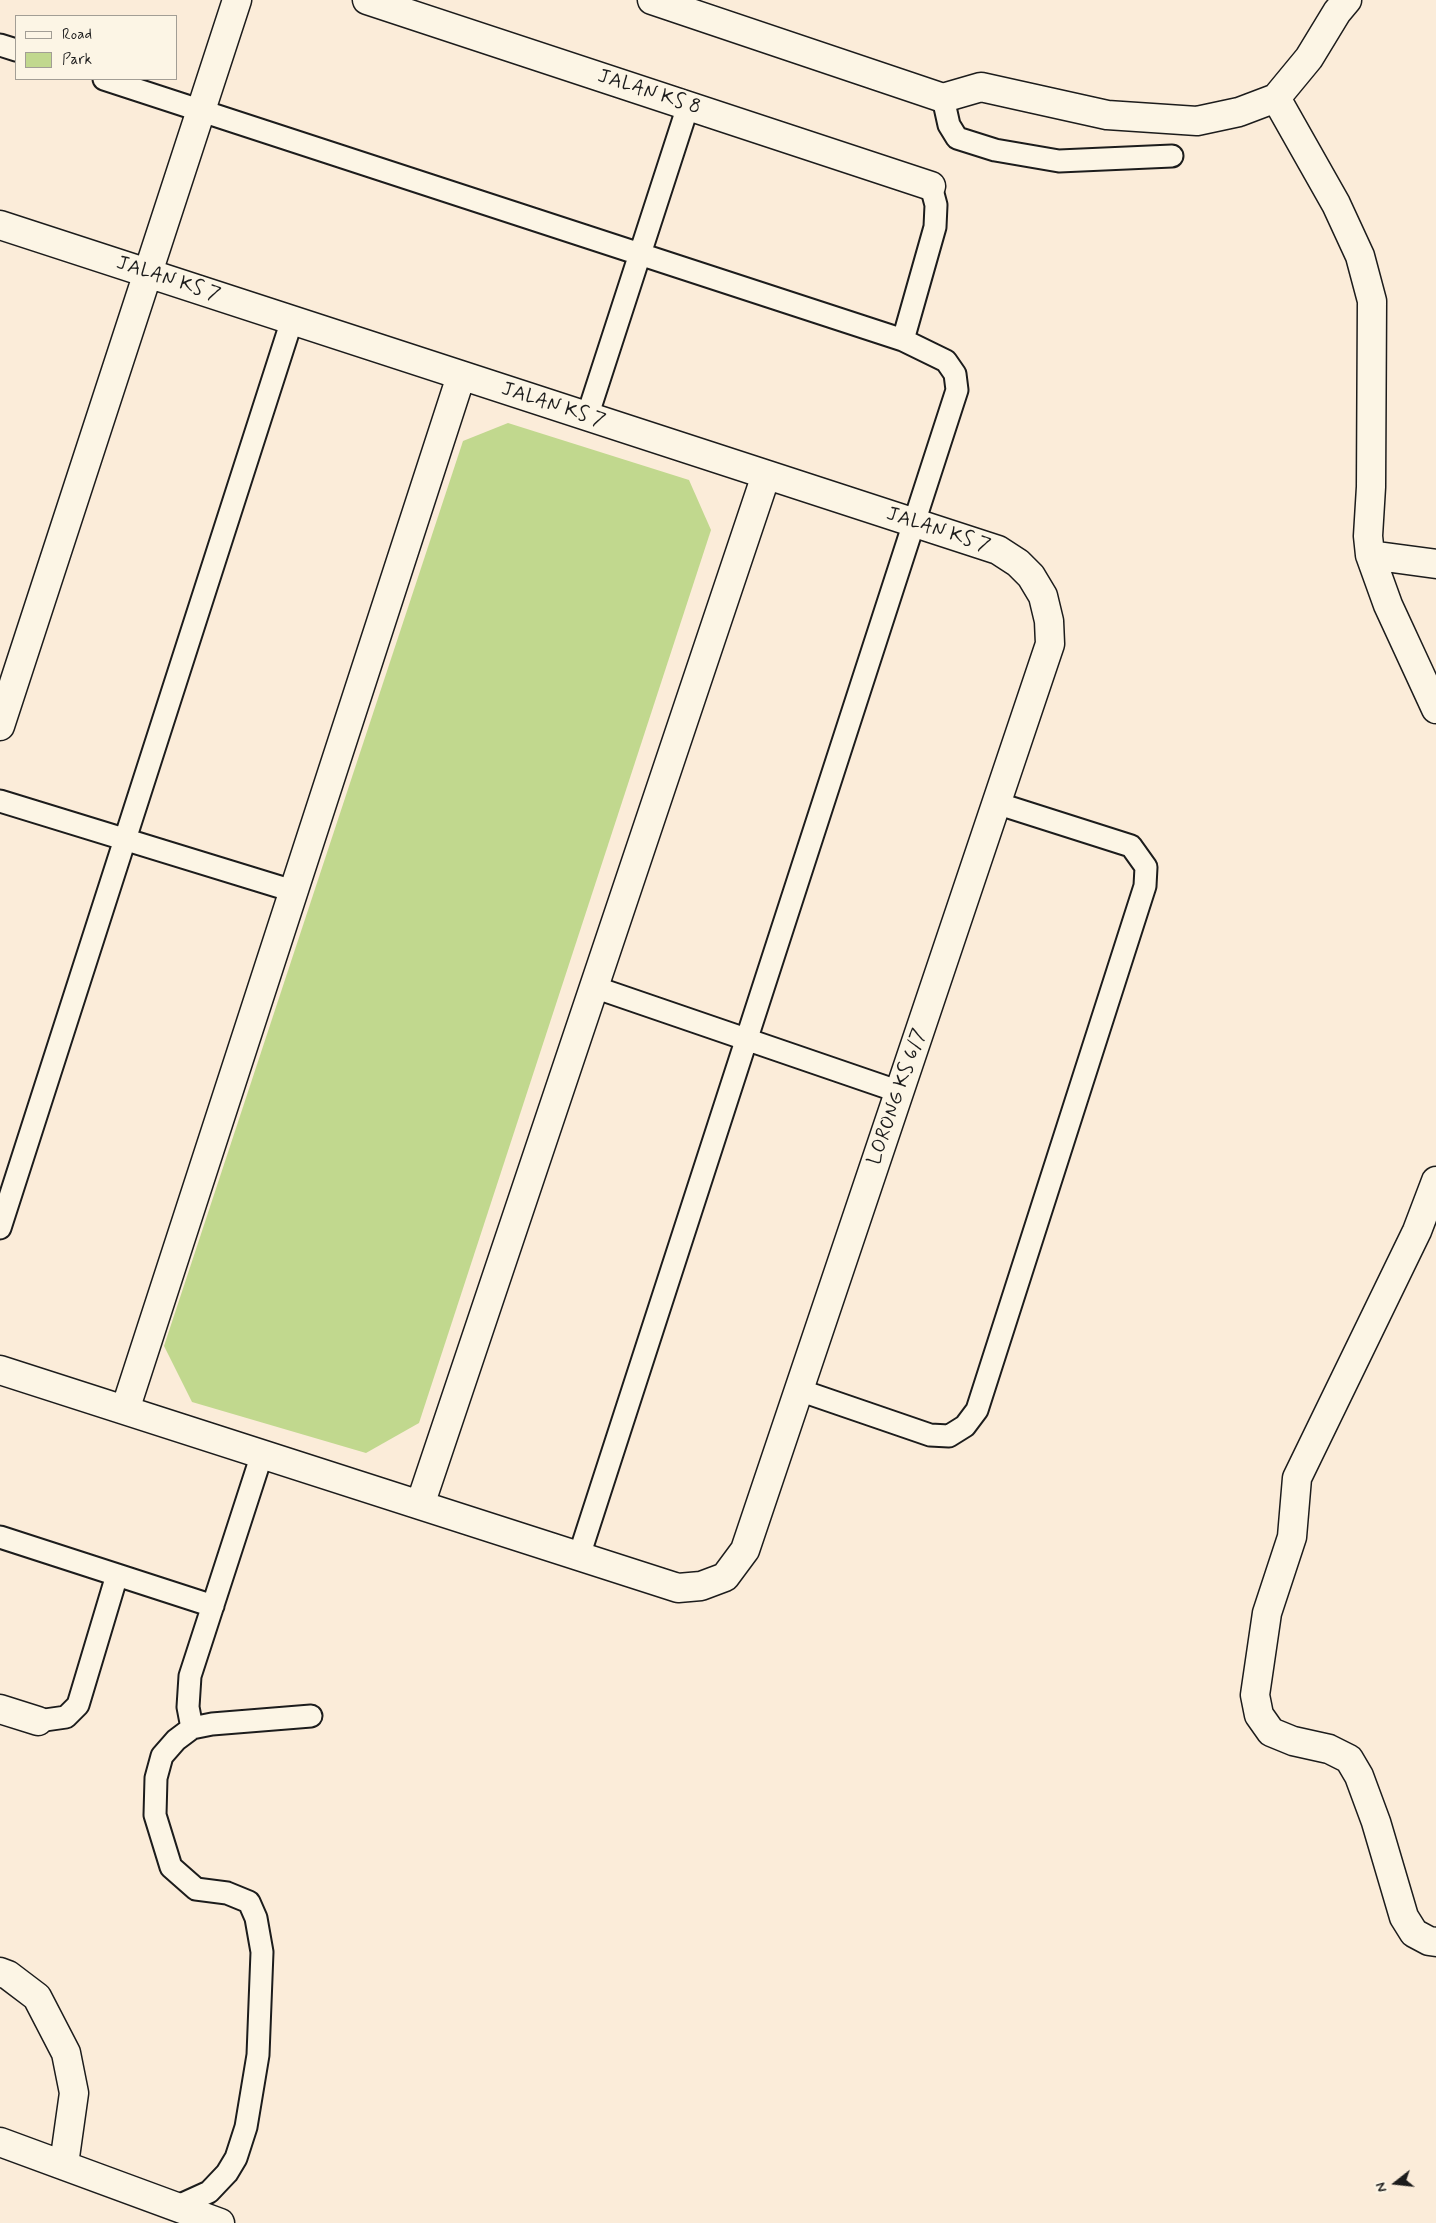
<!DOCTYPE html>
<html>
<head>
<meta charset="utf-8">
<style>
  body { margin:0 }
  #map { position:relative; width:1436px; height:2223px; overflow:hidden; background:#fbecd9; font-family:Mynerve,sans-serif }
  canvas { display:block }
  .legend { position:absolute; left:15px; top:15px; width:162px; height:65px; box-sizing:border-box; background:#fcf5e5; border:1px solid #a29e95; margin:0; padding:6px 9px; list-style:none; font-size:15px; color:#1c1c1c }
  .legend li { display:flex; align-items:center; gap:10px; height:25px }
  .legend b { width:25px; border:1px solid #a29e95 }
  .north { position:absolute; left:1371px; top:2158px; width:50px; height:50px; -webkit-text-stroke:4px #fcf5e5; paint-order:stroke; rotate:254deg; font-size:14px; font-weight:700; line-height:20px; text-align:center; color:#1c1c1c }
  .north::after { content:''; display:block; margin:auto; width:18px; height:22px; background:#1c1c1c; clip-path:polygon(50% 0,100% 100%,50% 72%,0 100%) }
</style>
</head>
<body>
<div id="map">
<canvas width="1436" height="2223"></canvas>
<ul class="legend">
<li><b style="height:6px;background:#fcf5e5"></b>Road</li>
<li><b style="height:14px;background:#c1d88e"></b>Park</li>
</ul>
<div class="north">N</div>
</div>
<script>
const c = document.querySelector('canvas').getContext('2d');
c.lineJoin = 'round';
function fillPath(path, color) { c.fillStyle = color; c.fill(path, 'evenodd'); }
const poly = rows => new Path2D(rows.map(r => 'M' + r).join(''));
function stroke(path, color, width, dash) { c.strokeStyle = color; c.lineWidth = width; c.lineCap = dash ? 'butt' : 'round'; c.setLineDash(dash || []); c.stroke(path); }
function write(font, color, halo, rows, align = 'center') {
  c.font = font + ' Mynerve,sans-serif'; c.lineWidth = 4.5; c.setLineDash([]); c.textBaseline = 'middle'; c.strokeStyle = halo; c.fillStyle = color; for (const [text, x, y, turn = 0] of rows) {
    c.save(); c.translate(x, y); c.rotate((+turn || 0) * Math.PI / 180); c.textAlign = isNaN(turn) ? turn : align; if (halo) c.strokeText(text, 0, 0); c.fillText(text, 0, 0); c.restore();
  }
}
const green = poly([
  [508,423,689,480,711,530,419,1423,366,1453,192,1402,164,1346,463,441]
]);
const lane = poly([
  [0,45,16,50],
  [104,79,903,340,946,361,955,374,957,390,579,1556],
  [943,98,949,125,957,138,995,150,1059,161,1172,156],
  [903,340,935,227,936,205,931,186],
  [587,417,688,106],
  [0,801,293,891],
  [594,987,900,1092],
  [0,1228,292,320],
  [799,1390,930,1435,949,1436,965,1426,977,1410,1145,886,1146,867,1131,846,996,803],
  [0,1537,213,1606],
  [38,1721,66,1717,78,1705,117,1575],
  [192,1728,188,1707,190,1676,262,1454],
  [176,2207,209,2192,227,2173,236,2158,246,2127,258,2055,262,1952,256,1918,249,1902,227,1893,196,1889,171,1867,155,1815,156,1778,162,1756,176,1740,192,1728,212,1724,311,1716]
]);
const street = poly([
  [367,0,931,186],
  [652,0,943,98,981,87,1107,115,1197,121,1239,112,1276,98,1309,58,1337,12,1347,0],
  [1276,98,1336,204,1360,256,1372,301,1371,487,1368,536,1370,555,1388,605,1436,709],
  [0,225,998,550,1018,563,1031,576,1043,596,1049,621,1050,644,745,1550,725,1577,701,1586,678,1588,0,1370],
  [1370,555,1436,564],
  [0,726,237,0],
  [1436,1181,1417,1231,1297,1478,1292,1537,1267,1613,1255,1695,1259,1715,1271,1732,1293,1741,1329,1749,1349,1759,1359,1776,1376,1822,1404,1917,1414,1933,1429,1941,1436,1942],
  [125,1410,461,376],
  [420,1505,766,475],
  [0,1709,38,1721],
  [0,1972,8,1975,37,1997,66,2053,74,2093,64,2164],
  [0,2142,220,2223]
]);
const streetNames = [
  ["JALAN KS 8",649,93,18],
  ["JALAN KS 7",168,280,18],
  ["JALAN KS 7",553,406,18],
  ["JALAN KS 7",938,531,18],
  ["LORONG KS 6/7",898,1097,-71]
];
fillPath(green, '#c1d88e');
stroke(lane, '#1c1c1c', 25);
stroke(street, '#1c1c1c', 31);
stroke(lane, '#fcf5e5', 21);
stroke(street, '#fcf5e5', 28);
write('20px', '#1c1c1c', '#fcf5e5', streetNames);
</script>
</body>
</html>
